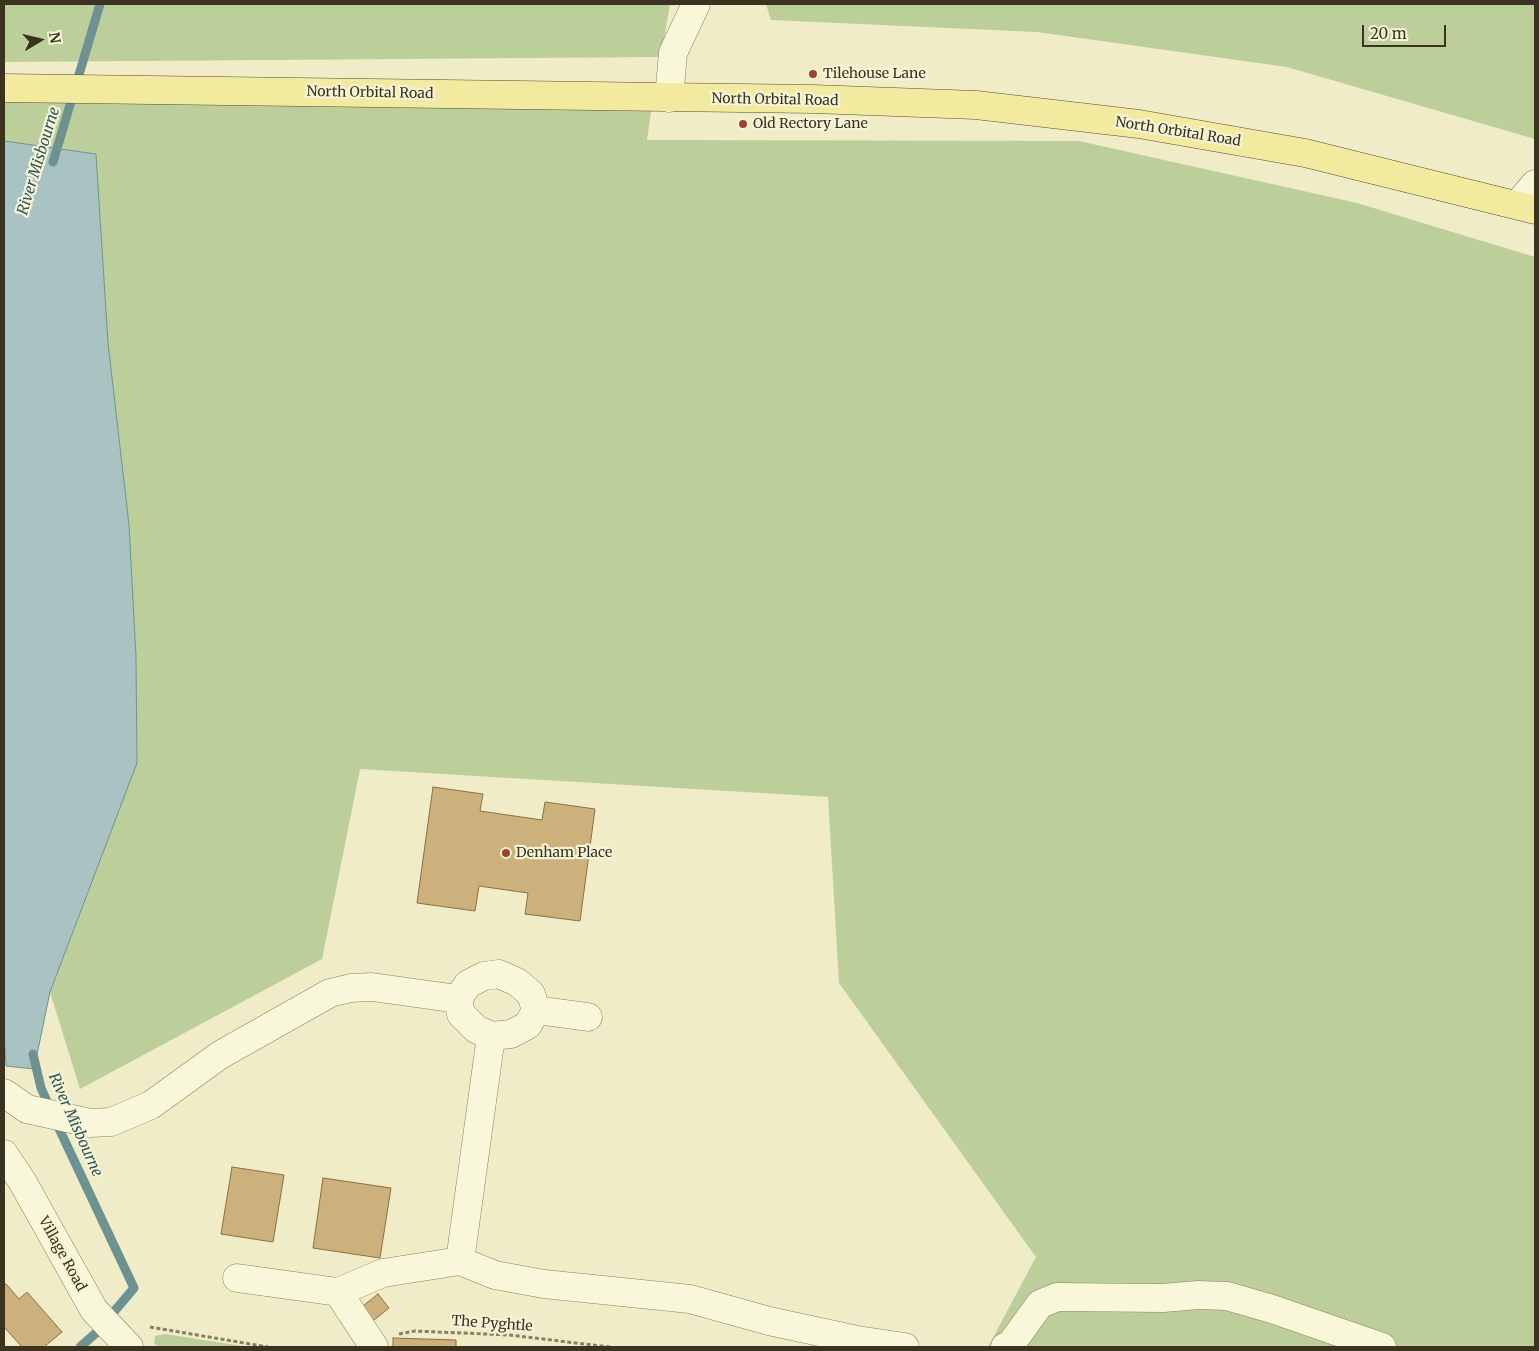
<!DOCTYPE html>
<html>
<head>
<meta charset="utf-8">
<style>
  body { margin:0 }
  #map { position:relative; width:1539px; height:1351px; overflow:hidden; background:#efecc7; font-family:Merriweather,serif }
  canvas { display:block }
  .frame { position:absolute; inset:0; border:5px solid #3b3320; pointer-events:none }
  .north { position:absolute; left:15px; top:15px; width:50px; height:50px; -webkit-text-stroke:4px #f6f4d6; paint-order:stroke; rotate:81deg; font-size:14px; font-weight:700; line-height:20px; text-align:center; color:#3b3320 }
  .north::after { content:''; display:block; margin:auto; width:18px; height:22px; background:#3b3320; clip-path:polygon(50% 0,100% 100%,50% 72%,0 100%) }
  .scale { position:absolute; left:1362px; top:25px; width:84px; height:22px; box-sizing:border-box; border:2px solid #3b3320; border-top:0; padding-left:6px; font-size:15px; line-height:18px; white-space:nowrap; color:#3b3320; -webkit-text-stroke:4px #f6f4d6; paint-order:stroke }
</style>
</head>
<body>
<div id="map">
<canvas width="1539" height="1351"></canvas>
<div class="frame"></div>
<div class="north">N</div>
<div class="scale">20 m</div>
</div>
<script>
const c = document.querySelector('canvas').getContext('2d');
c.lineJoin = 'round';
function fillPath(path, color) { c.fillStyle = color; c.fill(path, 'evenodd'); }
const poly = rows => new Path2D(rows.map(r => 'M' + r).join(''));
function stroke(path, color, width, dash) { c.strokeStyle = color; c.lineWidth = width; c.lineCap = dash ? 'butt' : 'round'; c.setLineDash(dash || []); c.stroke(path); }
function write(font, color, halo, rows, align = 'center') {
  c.font = font + ' Merriweather,serif'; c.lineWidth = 4.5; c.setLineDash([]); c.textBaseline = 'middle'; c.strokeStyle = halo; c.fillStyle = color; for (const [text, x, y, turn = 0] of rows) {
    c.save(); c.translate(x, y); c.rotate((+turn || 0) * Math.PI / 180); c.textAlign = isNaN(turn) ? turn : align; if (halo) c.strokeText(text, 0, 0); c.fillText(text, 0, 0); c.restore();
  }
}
const green = poly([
  [4,4,670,4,661,57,4,62],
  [766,4,1535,4,1535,139,1287,67,1037,32,771,20],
  [4,96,653,98,647,140,1079,141,1357,203,1535,257,1535,1347,988,1347,1036,1257,839,983,828,797,360,769,322,959,80,1089,50,992,137,763,136,657,129,525,108,343,96,154,4,141],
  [165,1334,249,1347,159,1347,154,1343,155,1336]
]);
const water = poly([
  [4,141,96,154,108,343,129,525,136,657,137,763,50,992,34,1069,6,1066,4,1034,4,141]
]);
const stream = poly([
  [53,162,100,4],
  [33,1054,41,1088,50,1108],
  [55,1120,134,1288,96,1333,80,1347]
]);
const building = poly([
  [433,787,483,794,480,811,542,820,545,802,595,809,580,921,525,914,528,893,479,886,475,911,417,903,433,787],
  [232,1167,284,1175,273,1242,221,1234,232,1167],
  [323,1178,391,1188,380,1258,313,1248,323,1178],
  [6,1284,19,1299,27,1292,62,1332,44,1347,22,1347,4,1327,4,1286,6,1284],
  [378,1294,389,1308,369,1324,358,1310,378,1294],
  [393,1338,456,1340,456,1347,393,1347,393,1338]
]);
const path = poly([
  [150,1327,268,1347],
  [399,1334,415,1331,509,1335,610,1347]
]);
const minor = poly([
  [669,98,673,53,696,4],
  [1518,204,1535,184],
  [536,1010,588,1017],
  [4,1093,27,1109,90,1123,111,1122,151,1105,220,1055,330,993,351,988,372,987,458,999],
  [4,1154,22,1181,94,1310,129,1347],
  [460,1261,491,1036,476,1029,461,1014,458,999,468,984,484,976,499,974,517,982,531,994,536,1010,528,1025,511,1034,491,1036],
  [237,1278,338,1292,374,1347],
  [338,1292,383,1273,460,1261,495,1275,544,1284,690,1299,769,1321,857,1340,905,1347],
  [1005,1347,1011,1344,1040,1304,1057,1297,1163,1298,1198,1295,1227,1296,1272,1309,1382,1347]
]);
const major = poly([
  [4,88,813,99,976,105,1139,124,1305,153,1535,210]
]);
const markers = [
  [813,74,5,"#9b442b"],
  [743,124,5,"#9b442b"],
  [506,853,5,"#9b442b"]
];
const poiNames = [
  ["Tilehouse Lane",823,74],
  ["Old Rectory Lane",753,124],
  ["Denham Place",516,853]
];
const streetNames = [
  ["North Orbital Road",370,93,1],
  ["North Orbital Road",775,100,1],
  ["North Orbital Road",1178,132,9],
  ["Village Road",62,1254,61],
  ["The Pyghtle",492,1324,4]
];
const waterNames = [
  ["River Misbourne",39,161,-73],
  ["River Misbourne",75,1125,66]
];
fillPath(green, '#bcce9a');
fillPath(water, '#a8c3c1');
stroke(water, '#6e9291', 1);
stroke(stream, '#6e9291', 9);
fillPath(building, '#cdb17c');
stroke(building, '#8b6f41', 1);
stroke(minor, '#8b805c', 29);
stroke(major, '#594c30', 29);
stroke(path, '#8b805c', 3, [4, 2.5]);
stroke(minor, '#f9f7da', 28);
stroke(major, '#f2eb9f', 28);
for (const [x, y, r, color] of markers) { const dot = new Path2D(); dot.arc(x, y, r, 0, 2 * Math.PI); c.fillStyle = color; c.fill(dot); stroke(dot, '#f6f4d6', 2); }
write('14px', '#3b3320', '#f6f4d6', poiNames, 'left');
write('14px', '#3b3320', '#f6f4d6', streetNames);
write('italic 15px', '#2f545b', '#f6f4d6', waterNames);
</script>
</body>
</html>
